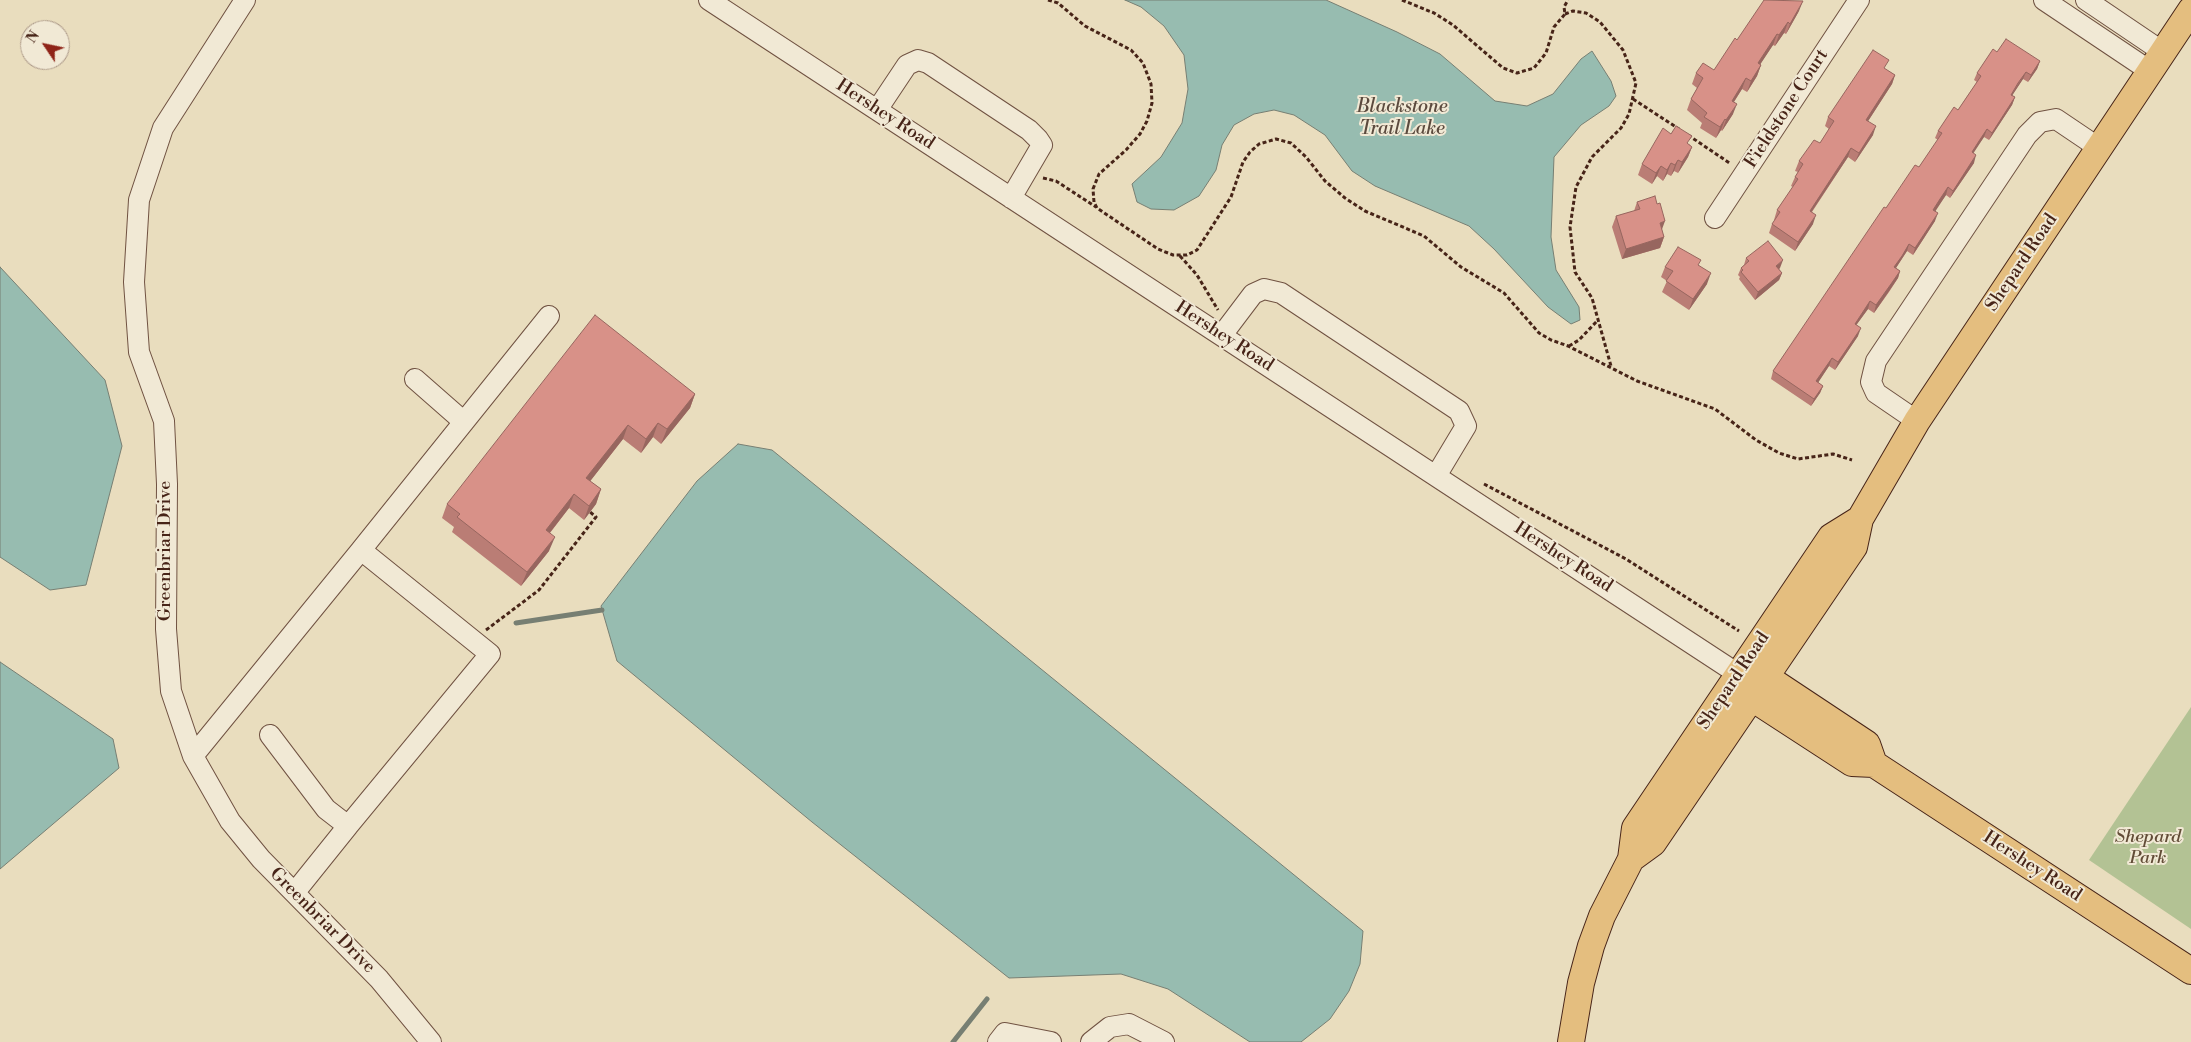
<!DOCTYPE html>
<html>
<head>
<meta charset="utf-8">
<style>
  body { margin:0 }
  #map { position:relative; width:2191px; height:1042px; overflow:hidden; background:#e9ddbe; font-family:"Libre Bodoni",serif }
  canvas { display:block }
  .north { position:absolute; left:20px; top:20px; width:50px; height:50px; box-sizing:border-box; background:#f1e9d5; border:1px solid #ad9a89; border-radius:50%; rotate:304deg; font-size:14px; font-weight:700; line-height:20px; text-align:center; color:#472418 }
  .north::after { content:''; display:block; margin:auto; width:18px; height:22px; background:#8f2418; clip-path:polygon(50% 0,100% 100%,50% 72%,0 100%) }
</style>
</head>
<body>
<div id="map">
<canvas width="2191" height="1042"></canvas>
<div class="north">N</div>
</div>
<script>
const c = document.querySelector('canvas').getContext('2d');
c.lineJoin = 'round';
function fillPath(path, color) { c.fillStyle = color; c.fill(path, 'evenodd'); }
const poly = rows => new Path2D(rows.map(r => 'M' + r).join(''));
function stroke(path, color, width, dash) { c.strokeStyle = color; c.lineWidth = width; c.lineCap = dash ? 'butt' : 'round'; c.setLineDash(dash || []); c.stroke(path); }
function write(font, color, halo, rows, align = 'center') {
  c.font = font + ' "Libre Bodoni",serif'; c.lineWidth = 4; c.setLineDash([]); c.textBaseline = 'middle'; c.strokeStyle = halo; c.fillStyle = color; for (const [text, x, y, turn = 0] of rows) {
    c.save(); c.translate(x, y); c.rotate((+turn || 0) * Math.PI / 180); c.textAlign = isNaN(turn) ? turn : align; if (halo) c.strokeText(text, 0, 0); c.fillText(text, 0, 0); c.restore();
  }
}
const green = poly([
  [2191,707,2191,929,2089,860]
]);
const water = poly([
  [1125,0,1326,0,1397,32,1440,54,1495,101,1527,106,1553,94,1581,59,1592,51,1611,81,1616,96,1609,106,1581,125,1554,157,1551,237,1556,270,1579,307,1580,320,1571,324,1548,307,1494,249,1469,226,1375,186,1352,171,1325,135,1294,115,1274,110,1254,114,1234,125,1222,145,1216,170,1199,196,1174,210,1151,209,1137,202,1132,184,1161,157,1182,123,1188,89,1184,55,1164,26,1141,7,1125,0],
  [0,267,105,380,122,446,86,585,50,590,0,557,0,267],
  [738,444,772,450,1363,931,1360,964,1349,991,1330,1019,1301,1042,1250,1042,1168,989,1121,974,1009,978,812,822,617,661,601,606,697,481,738,444],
  [0,662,113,739,119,768,0,869,0,662]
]);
const stream = poly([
  [516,623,602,610],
  [953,1042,987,999]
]);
const path = poly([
  [1048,0,1058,3,1085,26,1131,50,1143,63,1151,84,1152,103,1147,121,1140,134,1126,150,1099,174,1093,189,1094,202,1097,208,1158,249,1173,255,1187,255,1197,250,1231,197,1243,162,1250,152,1259,144,1276,139,1291,143,1306,157,1325,181,1345,198,1365,211,1424,236,1461,267,1504,293,1539,333,1551,340,1568,346,1637,381,1715,409,1756,440,1779,453,1798,459,1833,454,1852,460],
  [1402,0,1434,13,1453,25,1503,68,1517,73,1534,68,1546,53,1554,27,1565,14,1564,7,1568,0],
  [1565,14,1573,11,1586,13,1600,22,1623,50,1636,83,1629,114,1621,128,1592,157,1576,187,1570,227,1575,272,1592,298,1611,366],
  [1633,99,1679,129],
  [1688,135,1731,164],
  [1043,178,1056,181,1096,207],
  [1180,256,1197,275,1218,310],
  [1569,346,1579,340,1598,320],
  [1484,484,1626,559,1739,631],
  [486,630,539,590,596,517,590,512]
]);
const minor = poly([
  [245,0,163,128,139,200,134,282,139,352,164,421,167,484,166,629,171,691,193,756,230,821,261,859,379,979,431,1042],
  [709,0,1738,674],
  [2044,0,2150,71],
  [2086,0,2163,52],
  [877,110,907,65,918,60,928,63,1029,130,1038,139,1042,145,1011,198],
  [1715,218,1859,0],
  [1222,335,1253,294,1264,289,1281,293,1459,411,1466,426,1436,476],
  [415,379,464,422],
  [1917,421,1876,393,1871,382,1876,361,2027,135,2040,122,2056,119,2099,148],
  [361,550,549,316],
  [270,735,326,809,348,826,295,892],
  [193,756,361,550,490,654,348,826],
  [998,1042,1005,1033,1051,1042],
  [1091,1042,1110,1027,1129,1024,1164,1042]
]);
const major = poly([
  [1749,675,1766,677,1867,744,1874,764],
  [1744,683,1752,698,1852,763,1874,764,2191,971],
  [1631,859,1653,843,1854,547,1860,519,1917,421,2191,10],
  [1571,1042,1581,983,1591,946,1602,916,1631,859,1635,828,1831,537,1860,519]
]);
const wall = poly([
  [1799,11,1786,34,1784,33,1775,46,1773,45,1760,64,1761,65,1757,76,1747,92,1742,89,1734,102,1733,114,1722,131,1721,130,1716,138,1700,128,1702,123,1687,110,1691,99,1697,88,1692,84,1696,73,1714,70,1737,40],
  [1997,52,2040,61,2037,69,2028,82,2023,79,2012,95,2015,97,2012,105,1989,140,1984,137,1976,148,1973,153,1974,163,1950,198,1946,195,1938,206,1935,211,1935,221,1913,255,1907,251,1896,268,1900,271,1898,278,1889,292,1874,313,1868,309,1856,325,1858,336,1835,370,1829,366,1818,382,1823,386,1820,393,1811,406,1771,379,1773,371,1886,208,1919,167,1938,140,1935,138,1938,131,1958,110,1977,82,1974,80,1977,73],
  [1885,69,1895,75,1892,84,1868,121,1873,135,1855,162,1848,157,1812,212,1813,224,1795,251,1769,233,1772,224,1775,220,1774,220,1777,210,1793,187,1791,186,1795,177,1798,172,1795,171,1799,161,1820,143,1829,129,1825,126,1828,117],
  [1689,144,1692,147,1688,157,1678,173,1674,171,1671,176,1667,174,1663,181,1657,176,1652,184,1638,175,1642,164],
  [1637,202,1662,230,1664,237,1660,248,1622,259,1612,227,1616,216,1634,211],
  [1746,258,1780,268,1779,269,1782,273,1779,280,1755,300,1739,279,1740,277,1738,275,1741,268,1744,265],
  [1699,265,1707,284,1689,310,1662,292,1667,281,1661,277,1665,267],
  [695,394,690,408,661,444,653,437,641,453,623,439,590,481,601,489,596,504,584,520,569,508,550,533,549,551,521,586,452,532,454,527,442,518,447,504]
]);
const shadedWall = poly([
  [1803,1,1799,11,1786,34,1790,24],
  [1788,22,1784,33,1775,46,1779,35],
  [1777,34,1773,45,1754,74,1758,63],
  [2040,61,2037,69,2028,82,2031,75],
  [1761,65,1757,76,1747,92,1751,81],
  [2026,72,2023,79,2008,102,2011,95],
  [1895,75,1892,84,1863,129,1866,120],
  [1746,78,1742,89,1728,111,1732,101],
  [2015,97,2012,105,1989,140,1992,133],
  [1737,104,1733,114,1722,131,1726,120],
  [1725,119,1721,130,1716,138,1720,127],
  [1876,126,1873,135,1855,162,1859,153],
  [1987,129,1984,137,1969,160,1972,152],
  [1692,147,1688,157,1678,173,1682,162],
  [1851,148,1848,157,1806,220,1810,211],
  [1976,155,1974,163,1950,198,1953,191],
  [1678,160,1674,171,1671,176,1675,165],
  [1671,163,1667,174,1663,181,1667,170],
  [1661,166,1657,176,1652,184,1656,173],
  [1948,187,1946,195,1931,218,1933,210],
  [1938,213,1935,221,1913,255,1915,248],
  [1816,215,1813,224,1795,251,1798,242],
  [1665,221,1661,232,1660,223],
  [1664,237,1660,248,1622,259,1626,249],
  [1909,244,1907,251,1892,274,1894,267],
  [1783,260,1780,268,1774,273,1776,266],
  [1900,271,1898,278,1874,313,1876,305],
  [1711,273,1707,284,1689,310,1693,299],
  [1782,273,1779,280,1755,300,1758,292],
  [1870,301,1868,309,1852,331,1855,324],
  [1861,328,1858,336,1835,370,1838,362],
  [1832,358,1829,366,1814,389,1816,381],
  [1823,386,1820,393,1811,406,1814,399],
  [695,394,690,408,661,444,667,429],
  [658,423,653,437,641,453,646,439],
  [628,425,623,439,581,493,586,478],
  [601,489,596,504,584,520,589,506],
  [574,494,569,508,541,544,546,530],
  [555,537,549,551,521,586,527,572]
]);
const building = poly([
  [1764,0,1803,1,1790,24,1788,22,1779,35,1777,34,1758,63,1761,65,1751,81,1746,78,1732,101,1737,104,1726,120,1725,119,1720,127,1704,117,1707,113,1691,99,1703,78,1696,73,1703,63,1714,70,1735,38,1737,40,1764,0],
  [2006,39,2040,61,2031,75,2026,72,2018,83,2011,95,2015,97,1992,133,1987,129,1979,141,1972,152,1976,155,1953,191,1948,187,1940,199,1933,210,1938,213,1915,248,1909,244,1902,256,1894,267,1900,271,1891,284,1876,305,1870,301,1855,324,1861,328,1838,362,1832,358,1816,381,1823,386,1814,399,1773,371,1884,207,1886,208,1915,165,1919,167,1942,133,1938,131,1954,107,1958,110,1981,76,1977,73,1993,49,1997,52,2006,39],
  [1873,50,1889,60,1884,68,1895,75,1866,120,1876,126,1859,153,1851,148,1810,211,1816,215,1798,242,1772,224,1780,212,1777,210,1798,179,1795,177,1803,164,1799,161,1814,140,1820,143,1834,121,1828,117,1873,50],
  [1676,126,1692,136,1687,143,1692,147,1682,162,1678,160,1675,165,1671,163,1667,170,1661,166,1656,173,1642,164,1663,128,1671,134,1676,126],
  [1655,196,1657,204,1660,203,1665,221,1660,223,1664,237,1626,249,1616,216,1640,209,1637,202,1655,196],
  [1768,241,1783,260,1776,266,1782,273,1758,292,1741,272,1743,270,1741,268,1749,261,1746,258,1768,241],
  [1678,247,1701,260,1698,265,1711,273,1693,299,1666,281,1673,271,1665,267,1678,247],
  [595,315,695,394,667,429,658,423,646,439,628,425,586,478,601,489,589,506,574,494,546,530,555,537,527,572,457,517,460,514,447,504,595,315]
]);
const streetNames = [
  ["Fieldstone Court",1787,109,-57],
  ["Hershey Road",885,115,33],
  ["Shepard Road",2022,263,-56],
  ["Hershey Road",1224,337,33],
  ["Greenbriar Drive",166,551,-90],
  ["Hershey Road",1563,558,33],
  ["Shepard Road",1734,681,-56],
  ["Hershey Road",2032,867,33],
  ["Greenbriar Drive",322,921,45]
];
const parkNames = [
  ["Shepard",2148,838],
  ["Park",2148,859]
];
const waterNames = [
  ["Blackstone",1402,107],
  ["Trail Lake",1402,129]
];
fillPath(green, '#b3c294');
fillPath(water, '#97bcb0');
stroke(water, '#777f73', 1);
stroke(stream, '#777f73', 5);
stroke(minor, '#705242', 22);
stroke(major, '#472418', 28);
stroke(path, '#472418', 3, [4, 2.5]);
stroke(minor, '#f1e9d5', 20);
stroke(major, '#e4be7f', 26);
fillPath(wall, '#ba7d75');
fillPath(shadedWall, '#97665f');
fillPath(building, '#d89188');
stroke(building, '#97665f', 1);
write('18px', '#472418', '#f1e9d5', streetNames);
write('italic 18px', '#624c37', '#f1e9d5', parkNames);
write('italic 19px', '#5b4a3e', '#f1e9d5', waterNames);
</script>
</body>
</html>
